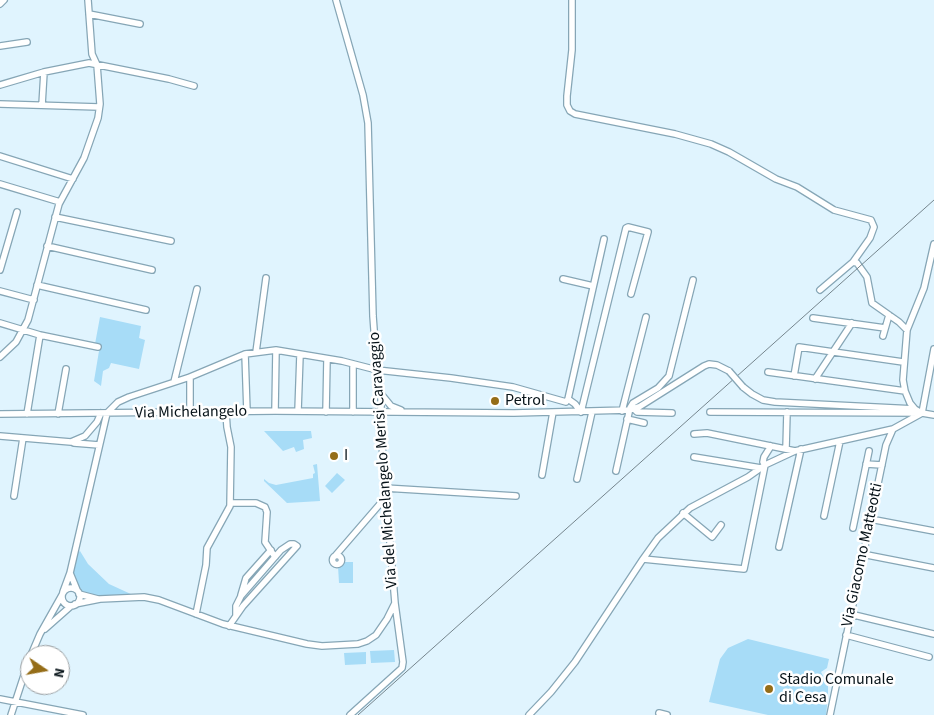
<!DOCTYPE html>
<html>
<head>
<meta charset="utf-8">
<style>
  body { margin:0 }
  #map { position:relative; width:934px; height:715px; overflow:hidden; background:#e0f4fe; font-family:"Source Sans 3",sans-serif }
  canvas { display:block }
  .north { position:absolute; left:20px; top:645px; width:50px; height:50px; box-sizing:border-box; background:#fff; border:1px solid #9ba0a3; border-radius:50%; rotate:102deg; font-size:14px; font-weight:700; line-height:20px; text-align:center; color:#061218 }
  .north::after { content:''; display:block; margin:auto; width:18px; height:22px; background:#956d18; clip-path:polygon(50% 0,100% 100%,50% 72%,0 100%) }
</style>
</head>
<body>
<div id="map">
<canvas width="934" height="715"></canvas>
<div class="north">N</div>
</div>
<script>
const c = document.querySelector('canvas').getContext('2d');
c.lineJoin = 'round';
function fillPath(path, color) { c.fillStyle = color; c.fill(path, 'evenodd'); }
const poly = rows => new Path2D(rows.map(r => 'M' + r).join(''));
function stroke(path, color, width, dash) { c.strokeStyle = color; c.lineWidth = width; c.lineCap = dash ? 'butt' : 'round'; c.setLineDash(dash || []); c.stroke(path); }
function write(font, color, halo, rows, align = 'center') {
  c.font = font + ' "Source Sans 3",sans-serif'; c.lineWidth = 5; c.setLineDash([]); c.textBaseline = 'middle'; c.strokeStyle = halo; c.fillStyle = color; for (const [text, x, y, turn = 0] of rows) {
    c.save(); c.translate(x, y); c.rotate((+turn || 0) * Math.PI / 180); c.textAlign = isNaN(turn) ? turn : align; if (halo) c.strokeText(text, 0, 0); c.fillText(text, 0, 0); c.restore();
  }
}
const green = poly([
  [100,317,141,326,139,338,145,340,139,369,111,363,109,368,103,371,101,386,94,381,100,345,95,344],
  [264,431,311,431,312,438,303,440,304,449,296,452,294,447,283,451],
  [317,464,320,501,287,503,264,481,264,479,269,483,276,485,313,478,313,474,315,473,313,465],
  [337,473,345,480,332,493,325,486],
  [80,551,88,564,109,584,133,595,101,598,82,593,72,574,76,554],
  [343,562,353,562,353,583,339,583,338,566],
  [748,639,829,659,827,668,821,672,828,685,828,697,826,715,768,715,709,702,720,659,728,648],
  [394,650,395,662,371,663,370,651],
  [366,652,366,664,345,665,344,653]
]);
const minor = poly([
  [572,0,572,50,567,96,567,105,570,111,575,114,675,134,711,144,729,152,776,179,797,187,834,210,871,220,874,227,870,238,853,262],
  [0,4,4,0],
  [89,14,140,24],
  [0,46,27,42],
  [0,85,44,72,89,63,169,79,194,86],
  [0,104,99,107],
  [42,105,44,72],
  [0,156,73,179],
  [0,184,60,202],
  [55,217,171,241],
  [47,246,152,270],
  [0,270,17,212],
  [563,279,593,286],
  [37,285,146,310],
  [820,290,853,262,857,263,867,277,872,303,899,322,907,330],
  [0,291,34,300],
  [813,318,885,328],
  [0,323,40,335,98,347],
  [883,336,889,315],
  [256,352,266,278],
  [245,354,247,412],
  [0,357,16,342,28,320,59,204,84,158,98,118,100,104,97,65,92,54,88,0],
  [768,372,905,391],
  [794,376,799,347,903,362],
  [815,379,852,323],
  [174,382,197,289],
  [743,387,752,394,763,400,775,402,915,409,920,412],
  [382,395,391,406,401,410],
  [634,409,637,412,672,413],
  [915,409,910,403,905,391,903,380,907,330,924,288,934,244],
  [275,411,276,350],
  [298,411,300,355],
  [622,411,646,317],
  [326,412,327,359],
  [353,412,353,364],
  [581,412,626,228,628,227,648,232,631,294],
  [581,412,575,404,568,399,604,239],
  [710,412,922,413,934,415],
  [190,413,190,377],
  [922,413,934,349],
  [0,414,275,411,514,413,629,410,639,407,704,366,709,364,717,365,729,371],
  [27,414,40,335],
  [58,414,66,369],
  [627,419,644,423],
  [694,434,707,433,795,451],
  [0,436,71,442,85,436,97,422,101,413],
  [74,443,99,445],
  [771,446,764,457,763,462,765,465,744,569,643,559,658,538,690,508,748,477,765,465,795,451,893,429],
  [786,449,787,412],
  [694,457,761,468],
  [866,464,882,465],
  [616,471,630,408,633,403,658,388,669,376,693,280],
  [542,475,553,412],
  [577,479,592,412],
  [385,488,516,496],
  [14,496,23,438],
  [230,503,256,503,265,507,267,512,265,542,275,557],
  [683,513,712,537,721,525],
  [824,516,840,441],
  [870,519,934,531],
  [853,528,869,451],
  [779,547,801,449],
  [862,554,934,568],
  '332.5 560a4.5 4.5 0 1 1 9 0a4.5 4.5 0 1 1-9 0Z',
  [335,556,386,497],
  [70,573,77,590],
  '62 597a9 9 0 1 1 18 0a9 9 0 1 1-18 0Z',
  [63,592,70,573,107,413,118,402,129,397,190,377,245,354,276,350,342,361,377,370,451,378,513,387,566,402,568,399],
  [79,594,98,599],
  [241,595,246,578,271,550],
  [75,604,100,599,144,597,159,600,223,624,307,644,322,646,358,644,367,641,376,635,387,619,395,603,381,433,381,394,377,370,373,316,368,123,363,95,336,0],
  [196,614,206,565,207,548,230,506,231,447,227,427,226,412],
  [850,614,934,634],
  [229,626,243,606,297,546,294,544,290,544,281,550,241,596,236,606,236,615],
  [45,629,71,606],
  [846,635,929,657],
  [31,655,40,634,62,595],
  [0,699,83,715],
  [659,713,667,715],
  [11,715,30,657],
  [350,715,402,668,403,662,395,603],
  [529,715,551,692,575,662,643,559],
  [830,715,886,445,893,429,922,413]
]);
const rail = poly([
  [358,715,934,200]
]);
const minorBridge = poly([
  [729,371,743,387]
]);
const markers = [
  [495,401,5,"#956d18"],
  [334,456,5,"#956d18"],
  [769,689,5,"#956d18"]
];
const poiNames = [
  ["Petrol",505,401],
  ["I",344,456],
  ["Stadio Comunale",779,680],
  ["di Cesa",779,698]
];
const streetNames = [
  ["Via Michelangelo",191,413,-1],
  ["Via del Michelangelo Merisi Caravaggio",384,460,-94],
  ["Via Giacomo Matteotti",863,555,-78]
];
fillPath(green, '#a7dcf7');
stroke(minor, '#86a6b6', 8);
stroke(minor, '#fff', 5.5);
stroke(rail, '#75858d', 1);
stroke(minorBridge, '#86a6b6', 8, []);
stroke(minorBridge, '#fff', 5.5);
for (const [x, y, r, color] of markers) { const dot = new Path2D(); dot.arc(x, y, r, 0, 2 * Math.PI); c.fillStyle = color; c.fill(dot); stroke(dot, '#fff', 2); }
write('16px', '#061218', '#fff', poiNames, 'left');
write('16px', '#061218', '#fff', streetNames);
</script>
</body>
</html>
